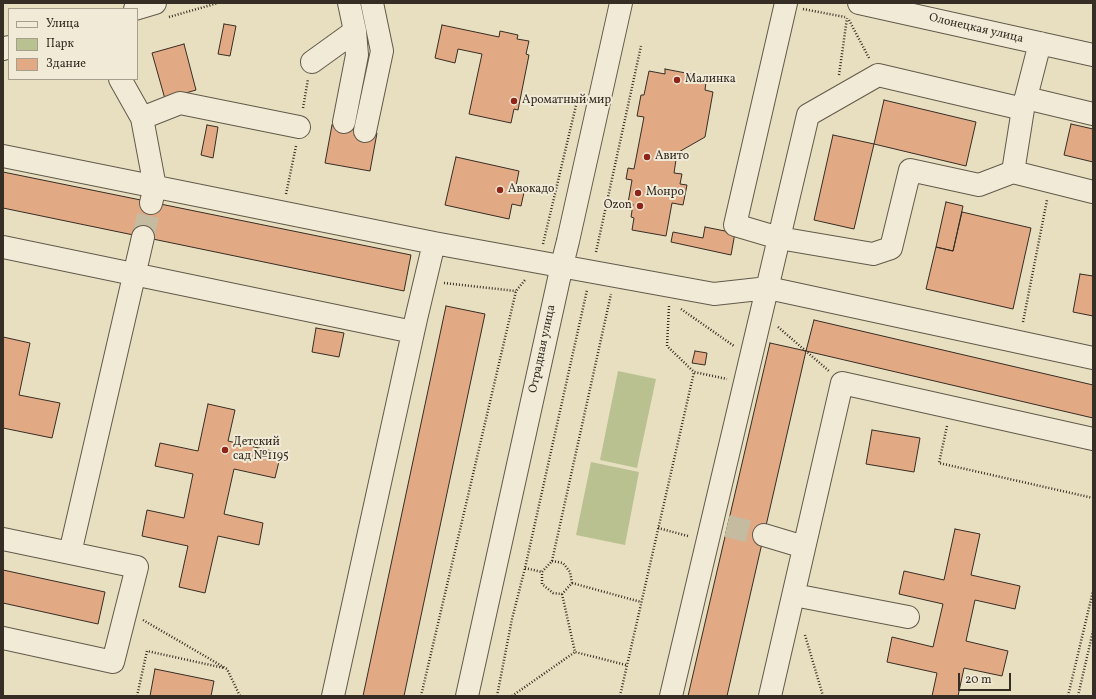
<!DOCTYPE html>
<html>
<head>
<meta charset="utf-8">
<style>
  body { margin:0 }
  #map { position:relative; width:1096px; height:699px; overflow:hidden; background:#e8dfc0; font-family:Vollkorn,serif }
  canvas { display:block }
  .frame { position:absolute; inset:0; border:4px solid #362d24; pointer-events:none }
  .legend { position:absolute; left:8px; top:8px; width:130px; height:72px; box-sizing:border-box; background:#f0ead6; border:1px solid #a69e8f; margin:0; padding:5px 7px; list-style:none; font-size:12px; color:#362d24 }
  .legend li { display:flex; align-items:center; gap:8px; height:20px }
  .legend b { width:20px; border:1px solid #a69e8f }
  .scale { position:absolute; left:958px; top:673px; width:53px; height:18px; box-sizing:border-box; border:2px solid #362d24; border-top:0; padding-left:5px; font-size:12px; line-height:14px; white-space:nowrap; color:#362d24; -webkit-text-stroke:3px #f0ead6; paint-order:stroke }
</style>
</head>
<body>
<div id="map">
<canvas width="1096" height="699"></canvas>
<div class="frame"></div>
<ul class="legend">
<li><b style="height:5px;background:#f0ead6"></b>Улица</li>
<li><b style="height:11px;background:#b9c190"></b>Парк</li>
<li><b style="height:11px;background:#e1a984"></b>Здание</li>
</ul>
<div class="scale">20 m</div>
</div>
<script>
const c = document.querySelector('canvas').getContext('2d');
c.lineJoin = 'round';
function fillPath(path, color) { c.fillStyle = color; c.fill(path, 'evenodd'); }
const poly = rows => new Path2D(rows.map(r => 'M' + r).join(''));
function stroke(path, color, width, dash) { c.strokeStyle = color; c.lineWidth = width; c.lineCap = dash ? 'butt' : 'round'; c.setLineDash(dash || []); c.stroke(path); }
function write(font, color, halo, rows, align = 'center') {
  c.font = font + ' Vollkorn,serif'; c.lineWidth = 4; c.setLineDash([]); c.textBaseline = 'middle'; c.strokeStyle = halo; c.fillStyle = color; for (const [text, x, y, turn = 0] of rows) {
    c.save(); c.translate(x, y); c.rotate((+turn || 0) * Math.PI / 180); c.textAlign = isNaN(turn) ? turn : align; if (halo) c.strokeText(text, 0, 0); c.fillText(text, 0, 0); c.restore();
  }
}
const green = poly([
  [618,371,656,379,637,468,600,460],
  [591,462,639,472,625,545,576,535]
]);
const building = poly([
  [224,24,236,26,230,56,218,54,224,24],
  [442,25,499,37,500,31,518,35,517,39,529,41,526,54,529,55,518,110,514,109,511,123,469,114,482,54,458,49,455,63,435,58,442,25],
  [184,44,196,90,165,99,152,53,184,44],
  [665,69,696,75,695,80,706,82,705,90,713,92,705,137,677,153,674,173,682,174,680,184,687,185,683,205,672,203,666,236,632,230,634,218,631,217,633,204,628,203,632,180,626,179,628,168,634,169,644,117,637,116,641,95,644,95,649,71,665,74,665,69],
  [884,100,976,122,966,166,874,144,884,100],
  [1071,124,1093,129,1093,162,1064,155,1071,124],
  [207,125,218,127,213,158,201,155,207,125],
  [332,125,377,133,370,171,325,163,332,125],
  [833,135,874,144,854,229,814,220,833,135],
  [456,157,519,171,516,186,525,188,521,206,512,204,509,219,445,205,456,157],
  [3,172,411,255,404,291,3,208,3,172],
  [946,202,963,206,953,251,936,247,946,202],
  [962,212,1031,228,1013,309,926,289,936,247,953,251,962,212],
  [705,227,735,233,731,255,671,242,673,232,703,238,705,227],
  [1080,274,1093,276,1093,316,1073,312,1080,274],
  [446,306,485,314,404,696,363,696,446,306],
  [814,320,1093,385,1093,418,806,351,814,320],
  [316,328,344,333,339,357,312,352,316,328],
  [3,337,30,343,19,395,60,403,52,438,3,428,3,337],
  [770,343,806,351,727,696,688,696,770,343],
  [695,351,707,353,705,365,692,363,695,351],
  [208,404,235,410,228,441,281,453,275,478,234,469,224,514,263,523,259,545,218,536,205,593,179,587,188,546,142,536,147,510,184,518,193,474,155,466,160,443,198,451,208,404],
  [872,430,920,438,914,472,866,464,872,430],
  [955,529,980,534,971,575,1020,586,1015,609,975,600,966,641,1008,651,1002,676,964,668,958,696,932,696,937,673,887,662,892,637,933,647,943,604,899,594,904,571,944,580,955,529],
  [3,570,105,592,98,624,3,603,3,570],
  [155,669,214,681,211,696,150,696,155,669]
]);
const minorTunnel = poly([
  [143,237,151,203],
  [727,526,764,535]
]);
const path = poly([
  [803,9,845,17],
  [169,17,218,3],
  [849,20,869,58],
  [839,75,847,18],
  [303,108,308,79],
  [286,194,296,146],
  [543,244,578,97],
  [596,252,641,46],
  [444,283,516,291],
  [669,306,667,346,694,372,727,379],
  [681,309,734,346],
  [1023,322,1047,200],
  [778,327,829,371],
  [947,426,939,463,1093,498],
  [658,528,688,536],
  [552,561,611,294],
  [552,561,563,563,570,572,572,583,562,594,553,593,542,584,542,572,552,561],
  [525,568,542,572],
  [572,583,641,602],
  [562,594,575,652,626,665],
  [143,620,227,669,240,696],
  [805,635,823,696],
  [137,696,147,651,224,668],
  [421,696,516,291,525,280],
  [497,696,512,619,525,568,587,290],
  [512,696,575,652],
  [620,696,694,372],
  [1068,696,1093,591],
  [1078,696,1093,631]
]);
const minor = poly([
  [786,3,735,225,779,238,873,254,891,248,910,170,979,185,1013,172,1093,192],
  [859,3,1093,55],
  [135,9,155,3],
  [3,49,9,47],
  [312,62,355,31],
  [120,79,142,118,155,187,151,203],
  [1026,98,1093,114],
  [142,118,180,103,299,127],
  [344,122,357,55,355,31,349,3],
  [365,131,382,51,372,3],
  [3,156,434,243],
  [1013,172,1023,109],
  [3,247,413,332],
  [764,535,804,547],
  [3,539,137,567,113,662,3,638],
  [70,553,143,237],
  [794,595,908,617],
  [333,696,416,319,434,243,714,294,768,288,1093,358],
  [467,696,562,265,568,241,621,3],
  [671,696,808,115,878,75,1023,109,1040,43],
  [770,696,842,383,1093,439]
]);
const markers = [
  [677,80,4,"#8f2418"],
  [514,101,4,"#8f2418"],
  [647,157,4,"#8f2418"],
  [500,190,4,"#8f2418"],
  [638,193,4,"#8f2418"],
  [640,206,4,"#8f2418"],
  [225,450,4,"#8f2418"]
];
const streetNames = [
  ["Олонецкая улица",976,29,13],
  ["Отрадная улица",543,349,-78]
];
const poiNames = [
  ["Малинка",685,80],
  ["Ароматный мир",522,101],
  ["Авито",655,157],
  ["Авокадо",508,190],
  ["Монро",646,193],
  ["Ozon",632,206,"right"],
  ["Детский",233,443],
  ["сад №1195",233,457]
];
fillPath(green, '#b9c190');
fillPath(building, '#e1a984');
stroke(building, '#362d24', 1);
stroke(minorTunnel, '#c4bba1', 22, [22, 11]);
stroke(minor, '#625a4b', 24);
stroke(path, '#362d24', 2.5, [1, 2]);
stroke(minor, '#f0ead6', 22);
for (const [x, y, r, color] of markers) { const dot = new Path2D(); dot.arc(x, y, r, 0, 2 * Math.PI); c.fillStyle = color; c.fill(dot); stroke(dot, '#f0ead6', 1.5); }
write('12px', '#362d24', '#f0ead6', streetNames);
write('12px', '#362d24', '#f0ead6', poiNames, 'left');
</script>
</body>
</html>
